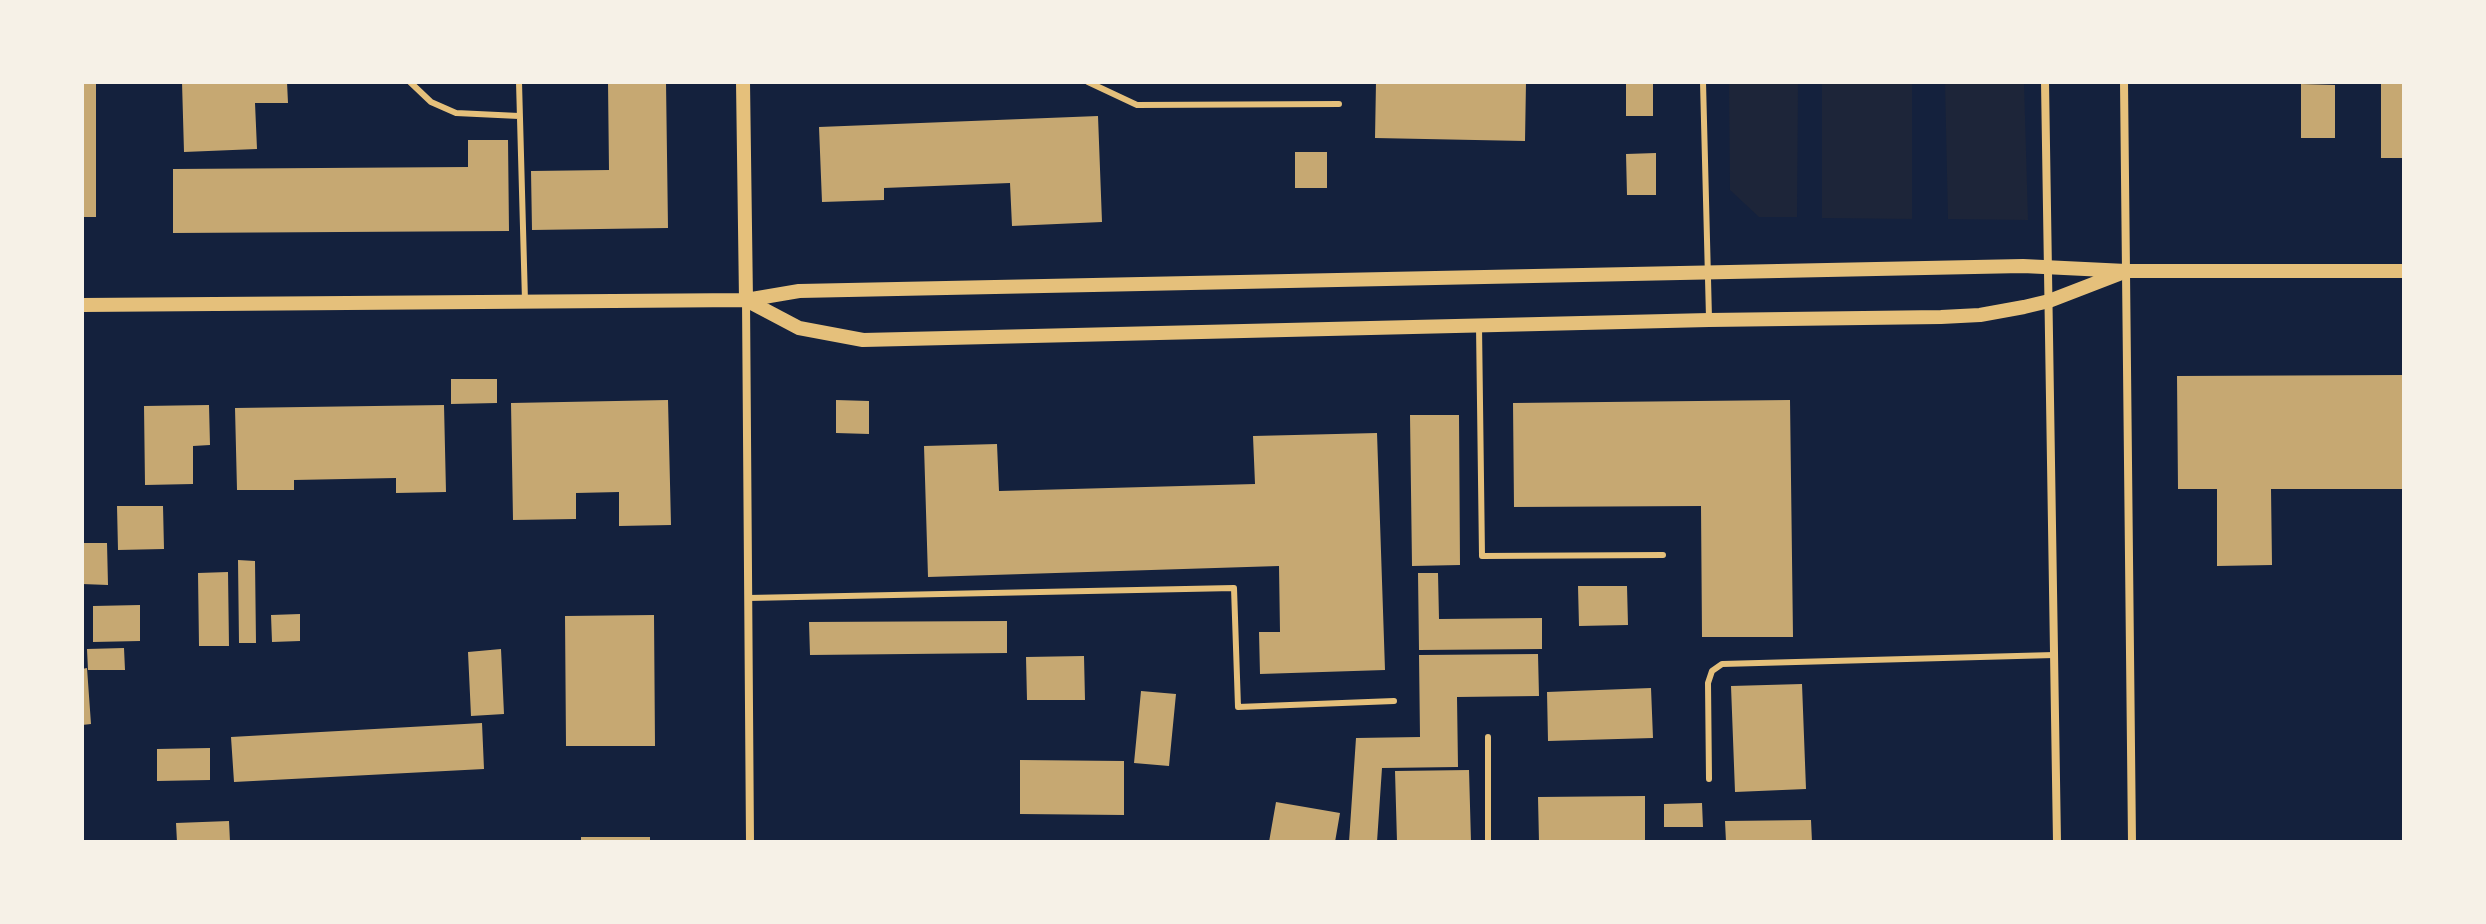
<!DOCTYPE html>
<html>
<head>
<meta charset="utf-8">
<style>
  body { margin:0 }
  #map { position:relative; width:2486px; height:924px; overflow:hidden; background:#14213d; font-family:"Noto Sans",sans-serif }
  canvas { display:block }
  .frame { position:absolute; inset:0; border:84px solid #f6f1e7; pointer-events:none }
</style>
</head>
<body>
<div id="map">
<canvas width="2486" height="924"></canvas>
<div class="frame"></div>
</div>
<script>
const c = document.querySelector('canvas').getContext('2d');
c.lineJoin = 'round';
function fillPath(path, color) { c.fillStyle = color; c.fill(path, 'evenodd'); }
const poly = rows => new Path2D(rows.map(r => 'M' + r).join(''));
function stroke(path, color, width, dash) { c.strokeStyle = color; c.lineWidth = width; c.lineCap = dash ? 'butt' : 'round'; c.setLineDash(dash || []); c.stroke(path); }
const green = poly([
  [1729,82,1798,82,1797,217,1759,217,1730,190],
  [1822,82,1912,82,1912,219,1822,218],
  [1945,82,2024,82,2028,220,1948,219]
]);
const building = poly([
  [82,82,96,82,96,217,82,217],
  [182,82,287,82,288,103,255,103,257,149,184,152],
  [608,82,666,82,668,228,532,230,531,171,609,170],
  [1376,82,1526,82,1525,141,1375,138],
  [1626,82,1653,82,1653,116,1626,116],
  [2381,83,2404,83,2404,158,2381,158],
  [2301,84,2335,85,2335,138,2301,138],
  [1098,116,1102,222,1012,226,1010,183,884,188,884,200,822,202,819,127],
  [468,140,508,140,509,231,173,233,173,169,468,167],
  [1295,152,1327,152,1327,188,1295,188],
  [1656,153,1656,195,1627,195,1626,154],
  [2404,375,2404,489,2271,489,2272,565,2217,566,2217,489,2178,489,2177,376],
  [451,379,497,379,497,403,451,404],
  [668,400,671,525,619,526,619,492,576,493,576,519,513,520,511,403],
  [836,400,869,401,869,434,836,433],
  [1790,400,1793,637,1702,637,1701,506,1514,507,1513,403],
  [209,405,210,445,193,446,193,484,145,485,144,406],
  [444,405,446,492,396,493,396,478,294,480,294,490,237,490,235,408],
  [1410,415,1459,415,1460,565,1412,566],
  [1377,433,1385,670,1260,674,1259,632,1280,632,1279,566,928,577,924,446,997,444,999,491,1255,484,1253,436],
  [117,506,163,506,164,549,118,550],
  [82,543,107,543,108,585,82,584],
  [238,560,255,561,256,643,239,643],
  [228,572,229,646,199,646,198,573],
  [1418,573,1438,573,1439,619,1542,618,1542,649,1419,650],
  [1578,586,1627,586,1628,625,1579,626],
  [140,605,140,641,93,642,93,606],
  [300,614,300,641,272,642,271,615],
  [654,615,655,746,566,746,565,616],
  [1007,621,1007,653,810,655,809,622],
  [124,648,125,670,88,670,87,649],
  [501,649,504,714,471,716,468,652],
  [1538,654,1539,696,1457,697,1458,767,1382,768,1377,842,1349,842,1356,738,1420,737,1419,655],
  [1084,656,1085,700,1027,700,1026,657],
  [87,668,91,724,82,725,82,669],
  [1802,684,1806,789,1735,792,1731,686],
  [1651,688,1653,738,1548,741,1547,692],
  [1141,691,1176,694,1169,766,1134,763],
  [482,723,484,769,234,782,231,737],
  [210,748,210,780,157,781,157,749],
  [1020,760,1124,761,1124,815,1020,814],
  [1469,770,1471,842,1397,842,1395,771],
  [1645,796,1645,842,1539,842,1538,797],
  [1276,802,1340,813,1335,842,1269,842],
  [1702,803,1703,827,1664,827,1664,804],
  [1811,820,1812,842,1726,842,1725,821],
  [229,821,230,842,177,842,176,823],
  [581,837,650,837,650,842,581,842]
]);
const service = poly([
  [410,82,431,102,456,113,519,116],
  [519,82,525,301],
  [1088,82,1137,105,1339,104],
  [1703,82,1709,318],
  [1479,326,1482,556,1663,555],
  [748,598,1234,588,1238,707,1394,701],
  [1488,737,1488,842],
  [1709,779,1708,683,1712,671,1722,664,2054,655]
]);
const minor = poly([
  [2045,82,2057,842],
  [2124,82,2132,842],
  [746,300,750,842]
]);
const tertiary = poly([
  [743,82,746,300],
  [746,300,799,328,863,340,1709,320,1941,317,1980,315,2024,307,2049,301,2119,274],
  [82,305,746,300,799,291,2023,266,2126,271,2404,271]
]);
fillPath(green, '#1d2539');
fillPath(building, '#c6a872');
stroke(service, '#e5c07b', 6);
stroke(minor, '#e5c07b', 8);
stroke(tertiary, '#e5c07b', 14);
</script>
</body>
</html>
